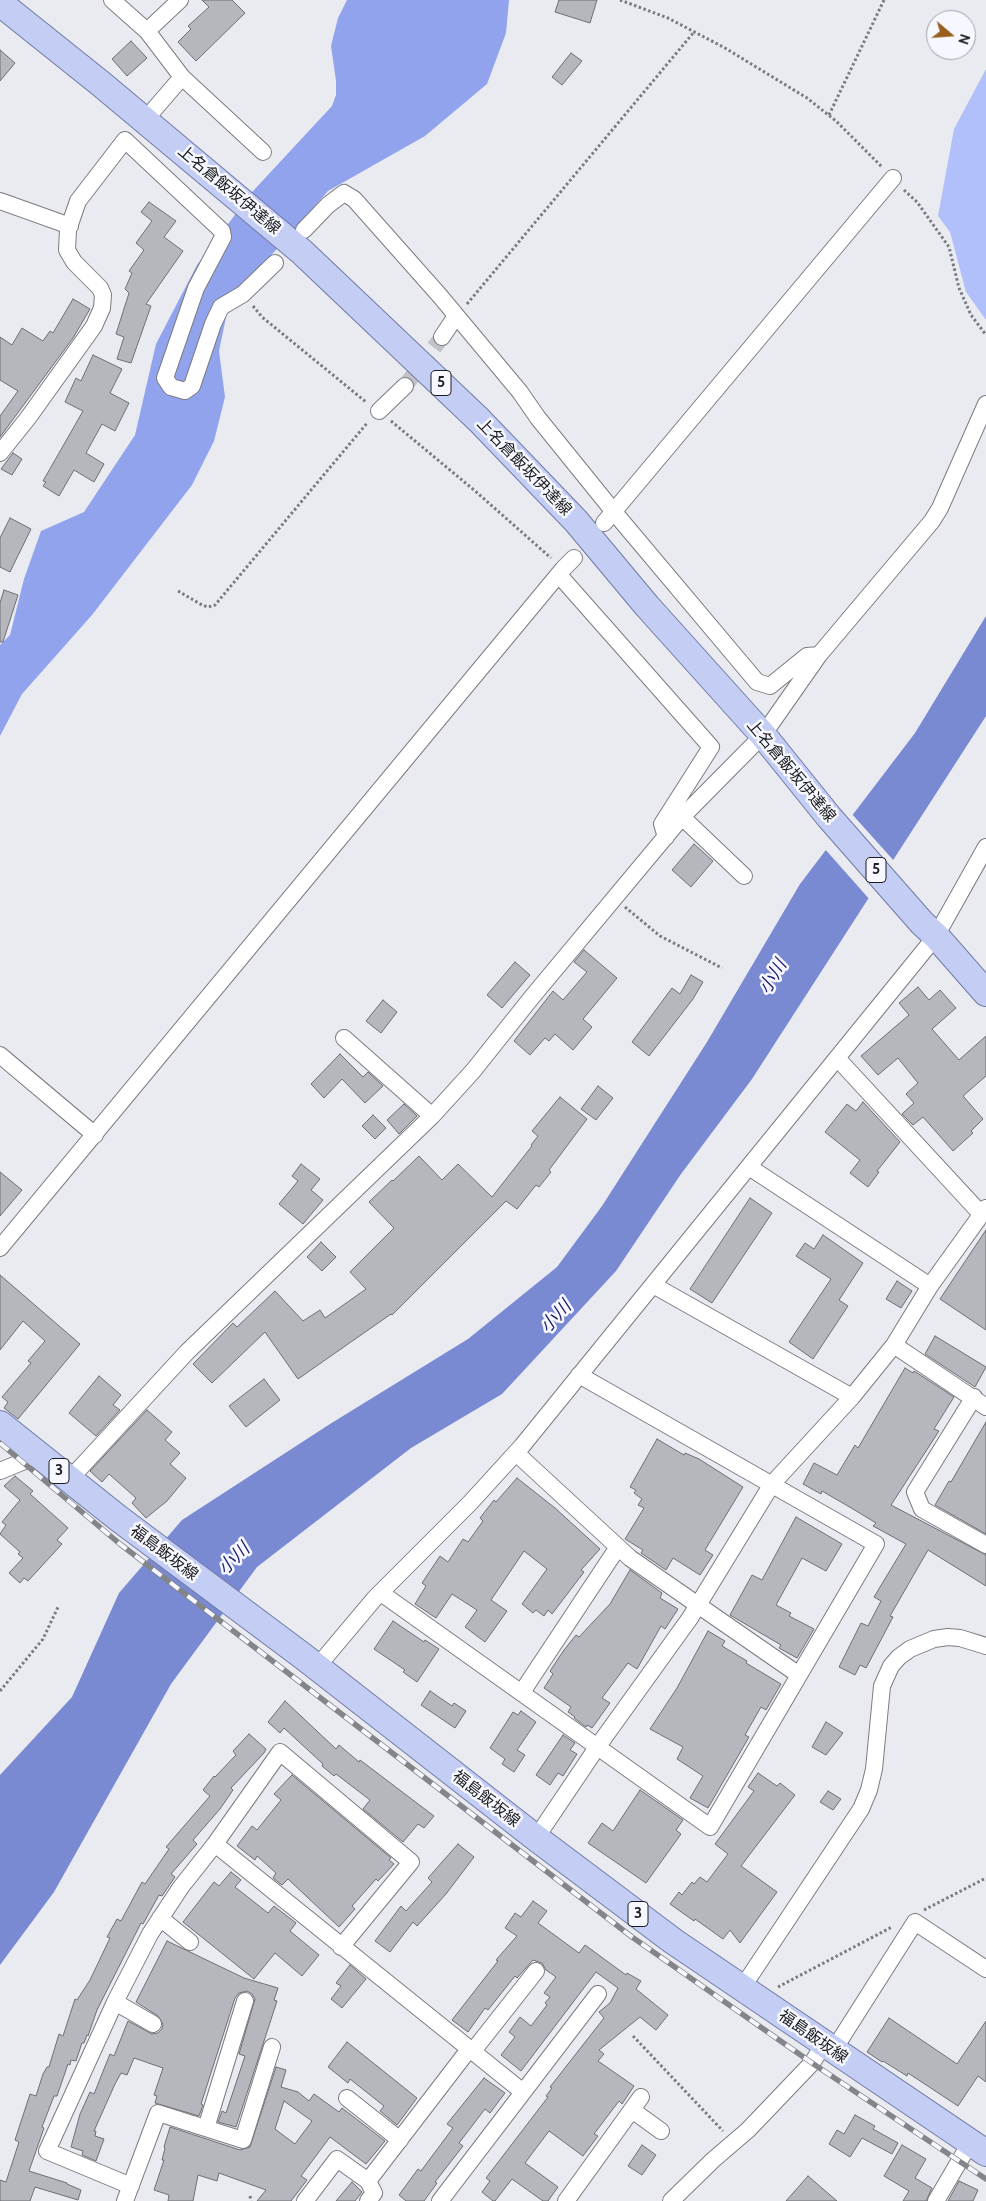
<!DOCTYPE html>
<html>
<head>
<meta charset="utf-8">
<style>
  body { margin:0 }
  #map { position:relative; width:986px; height:2201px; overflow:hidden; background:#e9ebf1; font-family:Cabin,sans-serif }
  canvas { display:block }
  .north { position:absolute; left:926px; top:10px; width:50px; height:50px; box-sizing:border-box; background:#f7f8ff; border:1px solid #9fa0a5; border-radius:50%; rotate:108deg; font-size:14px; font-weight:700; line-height:20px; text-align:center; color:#1b1c1e }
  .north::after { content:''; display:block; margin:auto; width:18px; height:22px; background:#985e1d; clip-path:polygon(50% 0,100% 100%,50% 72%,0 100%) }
</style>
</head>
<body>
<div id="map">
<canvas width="986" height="2201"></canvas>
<div class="north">N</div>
</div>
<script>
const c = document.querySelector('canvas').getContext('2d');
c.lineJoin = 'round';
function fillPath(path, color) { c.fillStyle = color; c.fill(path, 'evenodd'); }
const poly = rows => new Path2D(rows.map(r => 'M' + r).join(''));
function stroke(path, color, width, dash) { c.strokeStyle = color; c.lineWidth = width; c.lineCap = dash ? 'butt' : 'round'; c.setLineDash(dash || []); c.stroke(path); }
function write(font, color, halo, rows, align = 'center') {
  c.font = font + ' Cabin,"Noto Sans JP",sans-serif'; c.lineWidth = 5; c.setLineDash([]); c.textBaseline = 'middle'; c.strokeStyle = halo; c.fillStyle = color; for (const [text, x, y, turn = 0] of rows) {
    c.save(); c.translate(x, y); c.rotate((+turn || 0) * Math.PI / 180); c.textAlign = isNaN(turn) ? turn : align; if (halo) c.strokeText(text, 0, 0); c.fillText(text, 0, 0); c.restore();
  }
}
const green = poly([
  [986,69,986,320,966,292,950,232,938,216,954,129]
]);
const forest = poly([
  [347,0,509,0,506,33,487,84,425,136,328,191,229,303,219,351,225,397,214,441,192,485,92,615,22,694,0,736,0,645,10,635,24,579,41,531,84,512,135,435,156,344,197,265,253,191,332,106,336,95,336,81,331,46,338,18]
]);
const water = poly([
  [986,616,986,716,752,1079,681,1174,616,1271,502,1394,411,1448,257,1567,171,1684,54,1892,0,1965,0,1775,72,1697,119,1593,182,1520,330,1424,468,1339,557,1267,602,1206,707,1042,800,884,915,733]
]);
const pier = poly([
  [851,813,895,862,871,901,824,848]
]);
const building = poly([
  [202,0,232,0,245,13,196,61,178,42,191,29,188,26,209,7,202,0],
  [559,0,597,0,590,23,555,12,559,0],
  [131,41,147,58,127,76,112,59,131,41],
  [0,50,15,63,0,81,0,50],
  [571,53,582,61,562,85,552,77,571,53],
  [149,202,176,221,164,237,183,251,146,304,151,306,131,363,117,359,124,337,116,334,129,293,125,289,132,273,129,271,144,250,136,243,152,221,141,212,149,202],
  [73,299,90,309,73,338,0,437,0,416,18,391,0,380,0,337,12,345,22,328,43,341,50,331,53,333,73,299],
  [93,355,122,369,110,393,129,403,115,431,102,424,86,453,104,464,94,482,74,470,59,496,43,486,46,482,43,481,83,411,65,402,76,378,81,381,93,355],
  [13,453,22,459,12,475,1,469,13,453],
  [10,518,31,529,10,572,0,567,0,538,10,518],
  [4,590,18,595,3,642,0,642,0,603,4,590],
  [694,844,713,861,691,887,672,870,694,844],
  [584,950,617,978,583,1019,592,1027,573,1050,555,1034,549,1041,545,1038,530,1055,514,1041,553,991,563,1000,587,972,574,962,584,950],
  [515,962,530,975,502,1008,487,995,515,962],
  [691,975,703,982,693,999,649,1056,632,1042,672,988,680,994,691,975],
  [918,987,929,1000,940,990,956,1008,932,1029,959,1060,986,1036,986,1076,963,1096,983,1119,971,1131,973,1133,953,1151,923,1117,913,1125,902,1114,914,1103,906,1094,918,1083,898,1058,878,1075,861,1056,909,1015,899,1003,918,987],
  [383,1000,397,1012,381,1033,366,1021,383,1000],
  [340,1054,363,1077,368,1072,383,1086,365,1103,342,1079,324,1098,311,1084,340,1054],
  [598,1086,613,1098,596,1120,581,1109,598,1086],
  [560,1097,587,1119,549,1170,551,1172,539,1187,536,1185,517,1209,506,1201,392,1315,391,1314,298,1379,265,1332,212,1383,193,1364,233,1323,237,1327,275,1291,303,1321,320,1310,325,1318,366,1289,350,1272,394,1228,369,1202,392,1180,393,1181,419,1156,442,1180,458,1164,492,1197,532,1146,531,1145,538,1136,532,1131,560,1097],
  [863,1102,900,1142,877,1171,879,1172,868,1187,850,1173,860,1160,825,1132,847,1104,856,1111,863,1102],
  [404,1104,417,1116,399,1134,387,1120,404,1104],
  [373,1115,386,1128,375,1139,362,1126,373,1115],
  [301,1164,320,1179,311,1190,323,1200,303,1224,279,1204,298,1181,292,1176,301,1164],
  [0,1172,22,1190,0,1216,0,1172],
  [750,1198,772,1213,712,1303,690,1289,750,1198],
  [986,1230,986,1330,940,1299,986,1230],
  [823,1235,863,1263,839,1300,848,1306,813,1359,789,1342,831,1279,796,1256,805,1243,814,1249,823,1235],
  [321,1242,336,1257,322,1271,307,1257,321,1242],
  [0,1275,80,1344,18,1419,4,1408,8,1402,2,1397,31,1363,28,1361,45,1341,23,1321,0,1350,0,1275],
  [897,1281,912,1291,901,1308,886,1299,897,1281],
  [935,1336,986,1367,975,1387,925,1354,935,1336],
  [905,1368,913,1373,914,1371,954,1397,934,1429,939,1431,891,1505,986,1555,986,1586,928,1550,890,1616,893,1617,866,1668,860,1665,855,1675,839,1667,861,1623,868,1626,881,1601,874,1597,906,1544,873,1526,876,1523,853,1509,822,1491,821,1494,803,1484,814,1463,837,1475,855,1445,858,1448,905,1368],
  [99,1376,121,1395,113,1405,120,1410,96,1436,69,1413,99,1376],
  [264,1379,280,1400,246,1427,229,1406,264,1379],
  [147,1410,172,1432,165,1440,180,1453,170,1464,186,1478,167,1501,146,1518,132,1503,136,1498,109,1474,102,1482,90,1471,147,1410],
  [986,1422,986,1534,935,1505,949,1481,951,1482,986,1422],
  [657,1439,684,1455,685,1453,699,1459,743,1487,705,1550,713,1555,700,1575,673,1558,666,1570,641,1553,643,1550,625,1539,644,1508,638,1505,642,1499,634,1493,636,1490,630,1487,657,1439],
  [15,1476,33,1491,30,1494,68,1528,57,1540,62,1544,28,1581,24,1578,20,1583,9,1573,23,1558,18,1554,20,1552,0,1534,6,1525,2,1522,20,1500,4,1486,15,1476],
  [517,1478,555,1508,600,1549,581,1570,584,1572,552,1614,548,1610,544,1616,536,1610,533,1613,522,1604,547,1569,524,1551,491,1600,507,1611,485,1642,465,1627,477,1610,452,1594,436,1618,415,1604,426,1586,422,1583,440,1556,448,1562,463,1539,468,1542,483,1521,480,1518,494,1500,496,1502,517,1478],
  [796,1517,842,1544,826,1571,802,1558,776,1605,791,1613,789,1616,814,1629,797,1658,779,1648,781,1645,730,1615,752,1575,762,1580,796,1517],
  [630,1570,662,1593,660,1598,678,1609,665,1629,661,1626,637,1669,628,1663,602,1698,610,1703,592,1728,587,1725,586,1727,574,1718,575,1717,568,1712,571,1707,544,1688,553,1674,550,1671,564,1650,576,1635,579,1637,610,1604,630,1570],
  [393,1621,424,1642,425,1640,439,1649,417,1682,403,1672,405,1670,374,1649,393,1621],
  [708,1631,725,1641,722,1646,747,1661,746,1663,781,1684,766,1710,761,1707,745,1735,749,1737,708,1808,690,1798,703,1776,677,1759,683,1747,650,1729,677,1688,708,1631],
  [430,1691,452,1706,454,1703,466,1711,455,1728,421,1705,430,1691],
  [285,1701,336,1749,339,1745,359,1762,360,1760,434,1816,424,1828,418,1824,403,1842,363,1809,370,1800,336,1774,334,1776,322,1766,323,1764,284,1728,280,1733,268,1722,285,1701],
  [521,1711,536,1722,517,1750,525,1755,514,1772,502,1764,505,1759,490,1748,513,1712,518,1715,521,1711],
  [826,1722,843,1733,826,1755,812,1747,826,1722],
  [249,1734,266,1749,264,1753,231,1788,233,1790,220,1809,193,1840,197,1844,171,1874,175,1877,162,1896,159,1895,143,1924,141,1923,97,2010,88,2036,87,2035,84,2043,82,2043,76,2061,71,2060,70,2065,68,2064,57,2096,54,2096,42,2127,44,2128,29,2171,67,2183,67,2184,81,2190,78,2200,35,2187,30,2201,0,2201,0,2180,6,2182,19,2142,15,2140,30,2094,36,2096,43,2074,47,2067,49,2067,59,2034,63,2036,75,1999,77,2000,90,1980,110,1938,107,1937,117,1919,121,1921,142,1882,145,1884,169,1849,166,1847,210,1796,203,1790,214,1776,215,1777,236,1755,233,1751,249,1734],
  [563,1735,575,1743,570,1750,577,1754,563,1776,558,1773,550,1785,536,1775,563,1735],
  [758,1773,777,1786,780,1783,795,1795,741,1866,777,1892,740,1943,730,1930,723,1939,695,1919,694,1921,670,1904,679,1892,682,1895,692,1882,694,1884,700,1877,707,1882,728,1854,715,1844,754,1791,748,1787,758,1773],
  [292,1775,391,1858,389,1860,394,1864,378,1881,376,1879,352,1906,355,1909,339,1927,288,1879,282,1885,273,1878,276,1873,257,1856,255,1860,237,1846,252,1826,257,1830,281,1800,274,1794,292,1775],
  [640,1790,683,1820,676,1830,681,1834,646,1883,588,1843,602,1823,613,1831,640,1790],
  [828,1791,841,1799,833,1810,820,1802,828,1791],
  [458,1844,474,1857,446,1894,417,1926,413,1922,390,1952,375,1941,401,1906,406,1911,432,1882,428,1878,458,1844],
  [231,1872,241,1880,235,1887,268,1913,274,1906,296,1923,290,1931,319,1955,302,1976,275,1953,254,1979,183,1922,214,1882,219,1886,231,1872],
  [533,1901,547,1911,538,1923,579,1953,585,1945,626,1975,627,1973,641,1981,636,1989,668,2015,656,2030,640,2017,599,2050,604,2054,598,2061,634,2086,622,2104,619,2101,594,2134,598,2136,583,2156,549,2131,525,2163,558,2187,548,2201,543,2201,512,2179,495,2201,493,2201,482,2192,490,2181,486,2178,548,2097,546,2096,552,2088,550,2087,604,2018,599,2012,610,2003,618,1988,596,1972,521,2071,501,2055,515,2037,509,2032,520,2017,531,2026,547,2005,545,2003,550,1997,544,1993,556,1977,546,1970,542,1963,533,1960,517,1978,515,1976,488,2010,485,2008,468,2032,452,2020,498,1961,496,1960,517,1936,505,1928,515,1913,521,1917,533,1901],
  [167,1941,244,1978,278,1988,274,2000,277,2001,236,2127,218,2122,222,2111,226,2113,245,2056,239,2054,255,1999,252,1994,247,1991,239,1993,235,1998,201,2104,203,2105,199,2116,155,2103,157,2096,154,2095,163,2068,134,2058,127,2075,121,2073,115,2084,94,2131,96,2131,95,2136,104,2139,96,2161,82,2155,83,2151,71,2147,80,2114,90,2092,94,2094,110,2054,114,2056,128,2021,152,2034,158,2033,162,2029,163,2024,158,2016,136,2002,167,1941],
  [350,1965,366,1979,342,2008,331,1999,341,1986,336,1983,350,1965],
  [889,2018,957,2064,986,2021,986,2082,978,2076,958,2106,908,2073,907,2076,883,2061,882,2062,867,2052,889,2018],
  [347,2042,417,2098,397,2125,380,2111,384,2106,350,2079,348,2083,328,2067,347,2042],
  [276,2067,286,2070,281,2087,298,2092,309,2101,314,2094,339,2112,342,2108,385,2141,366,2164,330,2137,301,2176,307,2180,291,2201,257,2201,266,2190,219,2173,217,2181,198,2175,193,2201,168,2201,169,2195,154,2190,164,2160,162,2160,165,2148,164,2147,170,2127,240,2150,250,2147,276,2067],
  [284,2101,312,2121,295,2144,275,2129,284,2101],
  [484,2078,505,2093,490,2113,485,2109,459,2143,463,2146,435,2182,437,2183,424,2201,406,2201,399,2195,418,2169,421,2171,453,2128,447,2124,484,2078],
  [855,2115,875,2126,873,2129,898,2143,892,2154,862,2138,850,2157,829,2144,837,2130,844,2134,855,2115],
  [642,2145,656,2155,642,2175,628,2166,642,2145],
  [902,2145,926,2159,915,2178,932,2188,926,2201,903,2201,909,2191,884,2176,902,2145],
  [808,2176,837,2201,786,2201,808,2176],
  [959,2181,978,2190,973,2201,948,2201,959,2181],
  [352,2182,362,2192,355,2201,336,2201,352,2182]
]);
const minorTunnel = poly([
  [405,386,442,337]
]);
const path = poly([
  [620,0,668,18,725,48,807,98,836,121,882,167],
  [829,115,884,0],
  [904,190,917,202,949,247,959,288,971,315,986,335],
  [467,304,694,32],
  [253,306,262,317,366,402],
  [391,421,474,490,551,558],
  [178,591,202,605,208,607,215,605,368,422],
  [625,907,660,936,722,968],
  [0,1691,43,1639,58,1607],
  [924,1910,986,1878],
  [778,1987,892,1927],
  [633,2036,723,2131],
  [250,2196,251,2201]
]);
const minor = poly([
  [112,0,147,31,182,77,263,152],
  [147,31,180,0],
  [145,120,182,77],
  [0,201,70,226],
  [304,230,328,205,344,193,354,199,440,296,520,392,538,418,614,512,757,682,770,686,807,656,819,655],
  [442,337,456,316],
  [379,411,405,386],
  [0,453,28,418,94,326,102,308,103,295,100,288,74,262,67,250,68,230,78,201,125,140,222,231,223,237,196,288,165,378,171,387,185,391,192,386,213,324,221,307,243,294,275,263],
  [604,523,893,178],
  [559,575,711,747,662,824,666,837],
  [682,817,744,876],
  [344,1038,432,1116],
  [0,1055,95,1135],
  [837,1058,982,1215],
  [749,1167,930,1286],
  [0,1248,563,569,574,558],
  [653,1285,852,1397],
  [894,1345,986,1407],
  [974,1397,915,1492,922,1509,986,1545],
  [516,1453,630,1558,799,1675],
  [0,1471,22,1462,35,1453],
  [69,1480,187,1352,432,1116,473,1071,532,997,682,817,763,735,819,655,932,521,940,508,986,404],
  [381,1593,710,1827,876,1544,579,1375],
  [317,1667,375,1598,470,1503,522,1446,936,936,986,847],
  [522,1692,618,1547],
  [536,1838,598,1746,690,1618,772,1484,852,1397,894,1345,930,1286,986,1208],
  [215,1844,523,2092],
  [160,1918,190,1942],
  [742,1988,861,1809,869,1790,874,1769,882,1686,891,1666,899,1657,910,1649,934,1639,948,1637,960,1638,986,1646],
  [115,2002,153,2024],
  [473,2051,536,1971],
  [833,2051,915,1922,986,1969],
  [347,2098,400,2140],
  [632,2110,661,2131],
  [206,2128,245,2001],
  [131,2186,47,2151,115,2002,150,1934,181,1887,215,1844,280,1752,411,1862,341,1947],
  [125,2201,158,2113,243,2140,272,2047],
  [305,2201,337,2159,368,2181,470,2048],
  [368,2201,374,2193,368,2181],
  [440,2201,598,1994],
  [566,2201,641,2097],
  [671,2201,713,2160,748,2130,812,2063,824,2044],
  [936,2201,970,2143]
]);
const primary = poly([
  [0,3,100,83,302,252,479,420,576,521,647,606,763,735,829,817,922,923,936,936,986,993],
  [0,1424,118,1518,304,1657,536,1838,673,1941,986,2153]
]);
const rail = poly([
  [0,1443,120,1544,632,1937,812,2063,986,2179]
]);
const shields = [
  [441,383,20],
  [876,870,20],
  [59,1471,20],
  [638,1914,20]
];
const shieldNames = [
  ["5",441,383],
  ["5",876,870],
  ["3",59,1471],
  ["3",638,1914]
];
const streetNames = [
  ["上名倉飯坂伊達線",229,190,40],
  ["上名倉飯坂伊達線",524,467,46],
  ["上名倉飯坂伊達線",791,771,50],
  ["福島飯坂線",164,1553,37],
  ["福島飯坂線",486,1799,38],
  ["福島飯坂線",813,2037,35]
];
const waterNames = [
  ["小川",773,977,-59],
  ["小川",556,1317,-47],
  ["小川",234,1559,-45]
];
fillPath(green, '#b1c0fb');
fillPath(forest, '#92a3ee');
fillPath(water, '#7989d2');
fillPath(pier, '#e9ebf1');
fillPath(building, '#b5b7bd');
stroke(building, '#6d6f74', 1);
stroke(minorTunnel, '#c0c2c7', 16, [16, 8]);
stroke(minor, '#7b7c82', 18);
stroke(primary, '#707aa5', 28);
stroke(path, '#7a7b7f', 3, [2.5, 2.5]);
stroke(minor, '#fff', 16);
stroke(primary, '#c4cdf4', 26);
stroke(rail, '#848589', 5.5);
stroke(rail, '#f7f8ff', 4, [11]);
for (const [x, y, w] of shields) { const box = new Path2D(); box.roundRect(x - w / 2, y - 12.5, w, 25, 4); c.fillStyle = '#f7f8ff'; c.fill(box); stroke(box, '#1b1c1e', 1); }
write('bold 15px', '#1b1c1e', null, shieldNames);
write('16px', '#1b1c1e', '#f7f8ff', streetNames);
write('italic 18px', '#1c1c71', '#f7f8ff', waterNames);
</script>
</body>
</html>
